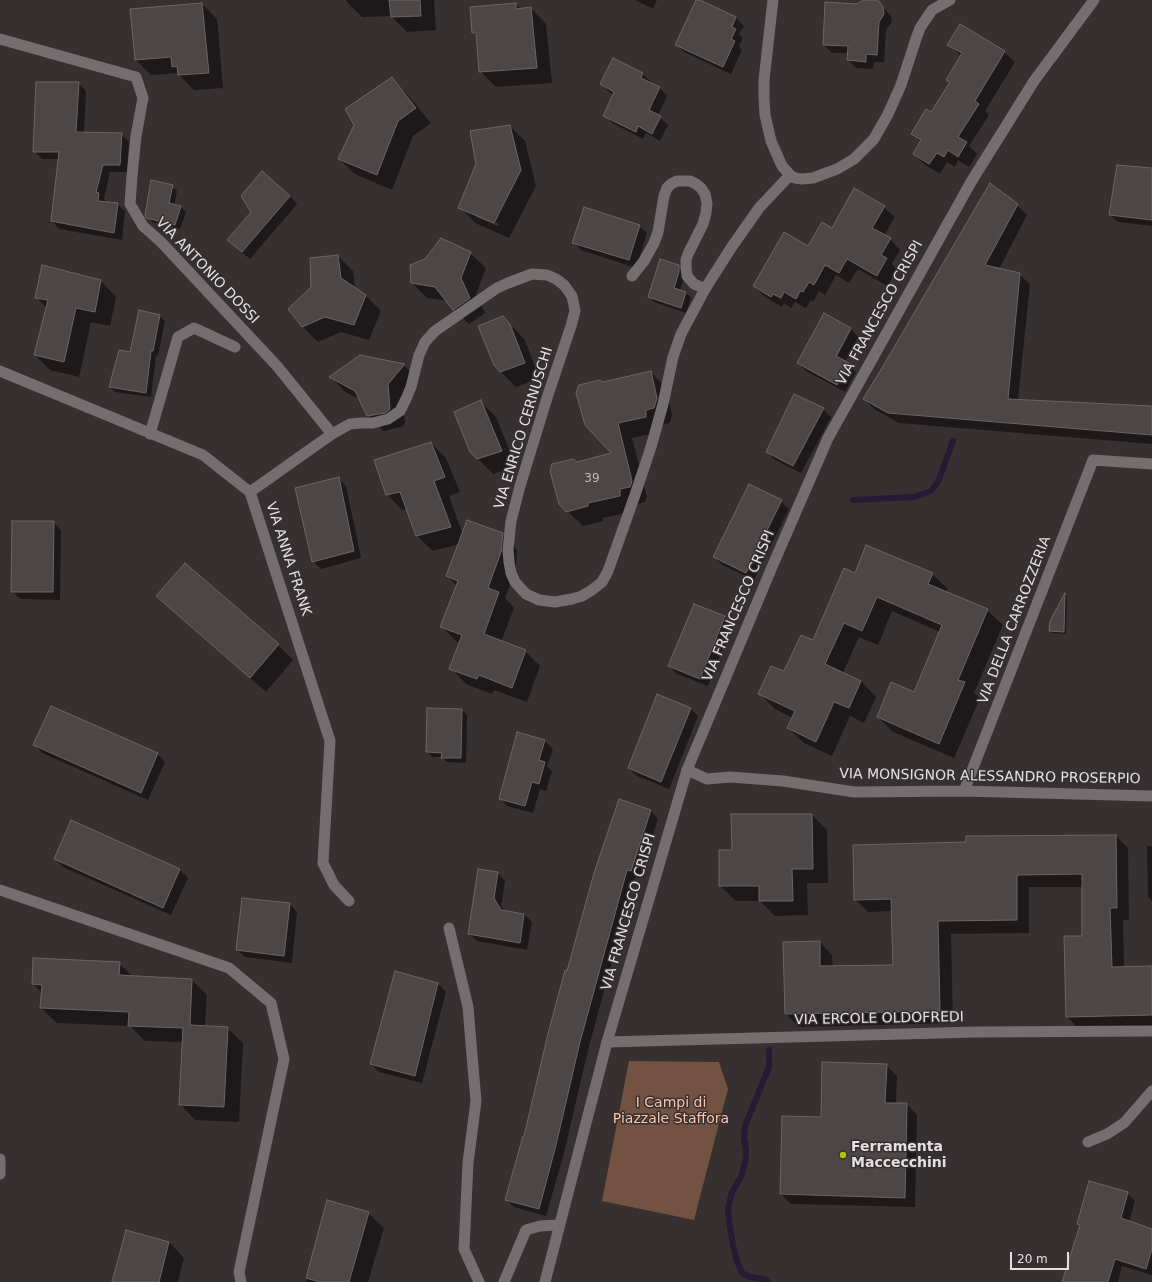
<!DOCTYPE html>
<html>
<head>
<meta charset="utf-8">
<style>
  body { margin:0 }
  #map { position:relative; width:1152px; height:1282px; overflow:hidden; background:#363031; font-family:"DejaVu Sans",sans-serif }
  canvas { display:block }
  .scale { position:absolute; left:1010px; top:1252px; width:59px; height:18px; box-sizing:border-box; border:2px solid #e4e0e1; border-top:0; padding-left:5px; font-size:12px; line-height:14px; white-space:nowrap; color:#e4e0e1; -webkit-text-stroke:3px #363031; paint-order:stroke }
</style>
</head>
<body>
<div id="map">
<canvas width="1152" height="1282"></canvas>
<div class="scale">20 m</div>
</div>
<script>
const c = document.querySelector('canvas').getContext('2d');
c.lineJoin = 'round';
function fillPath(path, color) { c.fillStyle = color; c.fill(path, 'evenodd'); }
const poly = rows => new Path2D(rows.map(r => 'M' + r).join(''));
function stroke(path, color, width, dash) { c.strokeStyle = color; c.lineWidth = width; c.lineCap = dash ? 'butt' : 'round'; c.setLineDash(dash || []); c.stroke(path); }
function write(font, color, halo, rows, align = 'center') {
  c.font = font + ' "DejaVu Sans",sans-serif'; c.lineWidth = 3; c.setLineDash([]); c.textBaseline = 'middle'; c.strokeStyle = halo; c.fillStyle = color; for (const [text, x, y, turn = 0] of rows) {
    c.save(); c.translate(x, y); c.rotate((+turn || 0) * Math.PI / 180); c.textAlign = isNaN(turn) ? turn : align; if (halo) c.strokeText(text, 0, 0); c.fillText(text, 0, 0); c.restore();
  }
}
const green = poly([
  [629,1061,719,1062,728,1089,694,1220,602,1201]
]);
const shadow = poly([
  [346,0,434,0,436,30,407,32,391,16,362,17,347,2],
  [635,0,657,0,653,9],
  [697,0,736,18,744,26,739,34,743,38,739,46,742,50,731,74,684,52,676,45],
  [865,0,874,0,878,2,891,16,892,22,886,30,884,62,874,62,873,69,856,68,848,60,848,53,832,53,824,45,857,5],
  [202,4,217,19,223,88,194,90,179,75,179,73,151,75,136,60],
  [515,4,521,9,531,8,546,24,552,83,496,87,480,71,478,37,473,33],
  [949,45,1004,52,1015,62,985,111,989,115,969,146,977,154,969,167,958,160,955,167,947,162,940,174,924,164,914,154,921,142,912,134,931,114,950,83,947,79,961,56],
  [613,59,643,74,651,82,650,83,660,88,667,96,658,116,668,125,660,141,646,133,643,139,612,123,604,115,614,95,609,92,601,84],
  [392,78,407,94,431,123,413,136,392,190,355,174,339,159],
  [78,83,86,91,84,133,121,134,129,142,127,172,110,172,104,199,106,201,106,203,117,204,125,211,122,240,59,229,52,221,60,159,42,159,34,151],
  [510,126,525,141,536,186,509,238,475,223,460,207],
  [476,214,499,224,498,226,476,217],
  [1152,169,1152,226,1118,222,1110,215],
  [172,186,177,191,174,205,181,207,186,212,180,229,152,222,147,217],
  [290,196,297,204,250,259,228,240],
  [1017,205,1027,215,999,269,1019,274,1030,284,1018,400,1152,407,1152,444,899,423,874,409,864,399],
  [884,207,895,217,884,236,890,239,900,250,892,264,897,270,887,286,858,269,849,283,836,275,825,295,819,291,813,302,811,300,806,308,795,302,791,308,784,303,782,307,765,297,754,286,832,229],
  [639,226,647,233,636,268,581,250,574,242],
  [470,253,486,268,476,294,485,313,469,324,454,309,447,301,427,298,412,283],
  [338,256,353,271,355,289,366,296,381,311,369,340,341,332,318,342,303,327,289,309,312,288],
  [678,266,684,272,684,277,680,291,686,293,691,298,686,313,654,302,649,297],
  [101,281,116,297,110,326,91,322,79,377,50,370,35,355,47,308,36,297],
  [140,311,160,316,165,321,158,356,156,355,151,397,115,392,110,387,130,353],
  [503,317,525,340,539,378,516,387,501,372],
  [851,329,858,337,845,362,856,372,845,392,806,371,798,363],
  [849,330,851,330,835,361,833,360],
  [404,365,419,380,403,400,405,424,401,427,384,431,368,415,361,400,345,392,331,377],
  [650,372,666,387,672,414,670,423,661,425,661,432,632,438,647,497,645,502,635,505,635,511,603,518,603,521,583,526,560,504,576,463,613,454,603,384],
  [481,402,496,417,516,466,493,474,471,452],
  [823,409,831,417,801,473,775,460,767,452],
  [431,443,446,458,460,492,449,496,463,535,502,534,517,550,516,568,505,598,514,608,501,642,525,651,540,666,527,702,494,690,492,694,466,684,451,668,460,643,457,642,442,627,457,586,447,576,459,544,433,551,417,536,407,509,402,510,387,494],
  [338,478,346,486,361,558,321,569,313,561],
  [781,501,789,509,754,580,722,565,714,557],
  [53,522,61,530,60,600,20,599,12,591],
  [185,564,278,645,293,660,266,692,173,611,158,596],
  [855,574,932,574,948,589,946,592,987,610,1003,625,974,693,980,698,954,758,893,732,878,717,914,693,940,632,892,611,878,645,859,637,843,673,861,681,876,697,864,723,850,716,832,756,804,743,788,728,793,718,775,709,760,694,785,673,814,642],
  [1066,594,1067,596,1066,634,1052,633,1050,631,1051,621],
  [694,605,725,617,732,625,708,686,677,674,669,666],
  [52,707,158,754,165,762,148,800,42,753,35,745],
  [690,708,698,716,669,789,637,776,629,768],
  [462,710,467,715,466,763,447,762,442,757,432,757,427,752],
  [518,733,545,741,553,749,547,766,552,771,546,791,540,789,533,813,507,806,500,798],
  [651,811,658,819,639,878,635,877,588,1050,564,1153,546,1216,514,1207,506,1199,525,1137,568,972],
  [812,815,827,830,828,883,807,883,808,915,775,916,760,901,736,901,720,886,733,851],
  [72,822,180,870,188,878,171,915,63,867,55,859],
  [1116,836,1128,848,1129,920,1123,920,1124,968,1152,967,1152,1028,1080,1030,1067,1017,1083,937,1083,887,1029,887,1029,933,951,934,953,1023,799,1027,786,1014,820,942,832,955,833,967,894,966,893,911,868,912,855,899,967,843],
  [1147,846,1152,846,1152,901,1148,897],
  [498,873,505,881,501,906,504,911,524,914,532,922,527,950,477,941,469,934],
  [290,904,297,912,292,963,245,957,237,950],
  [119,963,133,977,192,980,207,995,205,1027,227,1028,243,1043,239,1122,195,1120,180,1104,183,1042,145,1041,130,1026,57,1023,41,1008,42,993,33,984],
  [395,973,438,984,446,992,422,1083,379,1072,371,1064],
  [886,1065,897,1076,896,1104,907,1104,917,1115,915,1207,791,1204,781,1194,822,1118],
  [1127,1193,1135,1201,1129,1222,1152,1230,1152,1275,1122,1266,1118,1282,1063,1282,1080,1227,1078,1224],
  [328,1201,368,1213,384,1228,368,1282,306,1282],
  [169,1242,184,1258,178,1282,114,1282]
]);
const stream = poly([
  [853,500,914,497,931,491,938,482,953,441],
  [768,1282,764,1279,750,1277,742,1273,737,1261,733,1245,729,1221,728,1208,732,1192,741,1177,745,1163,746,1151,744,1137,745,1126,769,1067,769,1050]
]);
const building = poly([
  [389,0,420,0,421,16,391,17,389,0],
  [696,0,700,0,736,17,732,27,736,29,731,39,735,41,723,67,675,45,696,0],
  [863,0,878,0,883,7,884,14,879,22,877,55,866,54,866,62,847,60,848,46,823,45,825,2,857,4,863,0],
  [202,3,209,73,178,75,177,66,172,67,171,57,135,60,130,9,202,3],
  [516,3,516,9,531,7,537,68,479,72,476,33,472,33,470,7,516,3],
  [960,24,1005,51,975,101,979,104,958,137,967,142,958,157,948,150,944,157,937,153,929,164,913,154,921,140,911,134,926,109,931,112,950,82,946,80,962,53,947,45,960,24],
  [613,58,643,73,641,78,660,87,649,110,661,116,652,134,638,126,636,132,603,116,614,92,600,84,613,58],
  [392,77,416,108,398,121,377,175,338,159,354,125,345,109,392,77],
  [36,82,79,82,76,132,122,133,120,165,103,165,96,192,99,193,98,201,118,203,114,233,51,221,59,152,33,152,36,82],
  [510,125,521,170,494,223,458,208,476,164,470,131,510,125],
  [1117,165,1152,168,1152,220,1109,215,1117,165],
  [262,171,290,196,242,252,227,240,251,212,241,196,262,171],
  [151,180,173,185,169,203,181,206,175,225,146,218,145,215,151,180],
  [990,183,1018,204,985,265,1020,273,1008,399,1152,406,1152,435,888,413,863,399,882,368,990,183],
  [854,188,885,206,872,228,891,238,881,255,887,258,877,276,847,259,839,273,825,265,814,285,809,282,803,292,800,291,796,299,784,292,781,298,773,294,771,297,753,286,784,232,808,246,822,222,832,228,854,188],
  [584,207,640,225,629,260,572,243,584,207],
  [441,238,471,252,461,278,470,298,453,310,435,287,411,283,410,265,425,259,441,238],
  [338,255,341,278,366,295,354,325,325,317,302,327,288,309,311,287,310,258,338,255],
  [660,259,679,265,679,272,674,288,686,292,681,308,648,297,660,259],
  [42,265,101,280,95,312,76,308,64,362,34,355,48,300,35,298,42,265],
  [139,310,160,315,153,351,151,351,146,393,109,387,119,350,130,352,139,310],
  [824,313,851,328,836,356,849,363,837,385,797,363,824,313],
  [503,316,510,324,525,363,500,372,494,365,478,326,503,316],
  [360,355,405,364,388,384,390,409,385,413,367,416,355,391,329,377,360,355],
  [651,371,657,398,654,408,646,410,646,417,618,423,632,481,630,487,620,489,620,496,588,503,588,506,566,512,559,504,550,471,552,464,573,459,577,462,611,453,585,425,576,393,579,385,600,380,603,382,651,371],
  [794,394,824,408,793,466,766,452,794,394],
  [481,400,502,451,477,459,470,452,454,412,481,400],
  [431,442,445,477,434,481,451,527,416,536,400,492,386,495,374,460,431,442],
  [339,477,354,551,312,562,295,488,339,477],
  [749,484,782,500,746,573,713,557,749,484],
  [467,520,503,533,501,552,488,588,499,592,484,634,526,650,512,688,479,675,477,679,449,669,462,635,440,627,458,581,446,576,467,520],
  [12,521,54,521,53,592,11,592,12,521],
  [866,545,933,573,928,584,988,609,958,680,965,682,939,744,877,717,891,682,914,692,942,625,877,597,862,631,844,623,825,664,861,681,849,708,834,702,816,742,787,728,795,711,758,694,771,666,784,671,801,635,813,640,844,568,855,573,866,545],
  [185,563,279,644,250,678,156,596,185,563],
  [1065,593,1064,632,1049,631,1050,621,1065,593],
  [694,604,725,616,700,679,668,666,694,604],
  [657,694,691,708,661,782,628,768,657,694],
  [51,706,158,753,141,793,33,745,51,706],
  [427,708,462,709,461,758,441,758,442,753,426,752,427,708],
  [517,732,545,740,539,760,545,762,539,784,532,782,525,806,499,799,517,732],
  [619,799,651,810,631,871,627,870,580,1042,556,1145,539,1209,505,1200,523,1136,524,1136,548,1034,565,970,567,971,594,873,619,799],
  [731,814,812,814,813,869,792,869,793,901,759,901,759,886,719,886,719,850,732,850,731,814],
  [71,820,180,869,163,908,54,859,71,820],
  [1116,835,1117,908,1110,908,1112,967,1152,966,1152,1015,1066,1017,1064,936,1082,936,1082,874,1017,875,1017,920,938,921,940,1011,785,1014,783,942,820,941,820,966,893,965,891,899,854,900,853,845,966,842,966,836,1116,835],
  [478,869,498,872,494,898,501,910,524,914,520,943,468,934,478,869],
  [242,898,290,903,284,956,236,950,242,898],
  [33,958,120,962,119,975,192,979,190,1025,228,1027,224,1107,179,1105,183,1028,128,1026,129,1012,40,1008,42,985,32,984,33,958],
  [395,971,438,983,415,1076,370,1064,395,971],
  [822,1062,887,1064,885,1103,907,1103,905,1198,780,1194,782,1116,821,1117,822,1062],
  [1089,1181,1128,1192,1121,1218,1152,1229,1152,1249,1146,1269,1115,1259,1108,1282,1062,1282,1080,1225,1077,1224,1089,1181],
  [327,1200,369,1212,349,1282,320,1282,306,1278,327,1200],
  [126,1230,169,1242,159,1282,112,1282,126,1230]
]);
const minor = poly([
  [773,0,764,80,764,98,765,115,771,141,782,166,790,175,795,178,802,179,813,178,837,169,854,159,874,139,888,114,901,85,916,39,920,28,932,10,950,0],
  [0,39,136,77,143,98,136,136,132,176,130,204,143,226,161,242,277,366,332,434],
  [632,276,644,261,654,243,658,232,664,196,667,188,671,184,677,181,690,181,696,184,701,188,705,194,707,203,706,213,703,224,688,254,686,260,686,268,687,276,694,284,705,289],
  [0,371,203,455,250,492,330,741,323,863,334,885,349,901],
  [150,434,178,337,194,328,235,347],
  [250,492,332,434,350,424,361,423,373,423,388,419,400,411,406,399,411,387,419,355,425,342,435,331,497,288,508,283,532,274,547,275,556,279,564,285,572,296,575,311,571,326,547,398,520,486,511,521,508,550,509,562,511,573,515,582,526,594,539,600,555,602,572,599,582,596,592,590,602,582,608,571,635,495,651,447,663,404,673,357,681,334,705,289,731,248,759,208,790,175],
  [687,770,707,779,730,777,783,781,854,792,964,791,1152,796],
  [964,791,1093,460,1152,464],
  [0,890,229,968,271,1003,284,1059,239,1272,241,1282],
  [449,928,468,1007,472,1055,476,1101,468,1163,464,1249,479,1282],
  [607,1042,976,1032,1152,1031],
  [1088,1142,1107,1134,1124,1123,1152,1091],
  [0,1159,0,1174],
  [504,1282,526,1230,540,1226,559,1225]
]);
const tertiary = poly([
  [545,1282,607,1042,687,770,772,567,828,438,971,182,1034,81,1094,0]
]);
const markers = [
  [843,1155,4,"#b0c501"]
];
const numberNames = [
  ["39",592,479]
];
const streetNames = [
  ["VIA ANTONIO DOSSI",207,271,46],
  ["VIA FRANCESCO CRISPI",880,313,-61],
  ["VIA ENRICO CERNUSCHI",524,428,-73],
  ["VIA ANNA FRANK",288,559,72],
  ["VIA FRANCESCO CRISPI",739,606,-67],
  ["VIA DELLA CARROZZERIA",1015,620,-69],
  ["VIA MONSIGNOR ALESSANDRO PROSERPIO",990,777,1],
  ["VIA FRANCESCO CRISPI",629,912,-74],
  ["VIA ERCOLE OLDOFREDI",879,1019,-1]
];
const parkNames = [
  ["I Campi di",671,1103],
  ["Piazzale Staffora",671,1119]
];
const poiNames = [
  ["Ferramenta",851,1147],
  ["Maccecchini",851,1163]
];
fillPath(green, '#745242');
fillPath(shadow, '#0007');
stroke(stream, '#281934', 6);
fillPath(building, '#4d4646');
stroke(building, '#6c6565', 1);
stroke(minor, '#756e70', 11);
stroke(tertiary, '#756e70', 11);
for (const [x, y, r, color] of markers) { const dot = new Path2D(); dot.arc(x, y, r, 0, 2 * Math.PI); c.fillStyle = color; c.fill(dot); stroke(dot, '#363031', 1.5); }
write('12px', '#bebaba', null, numberNames);
write('14px', '#e4e0e1', '#363031', streetNames);
write('14px', '#f9c5af', '#363031', parkNames);
write('bold 14px', '#e4e0e1', '#363031', poiNames, 'left');
</script>
</body>
</html>
